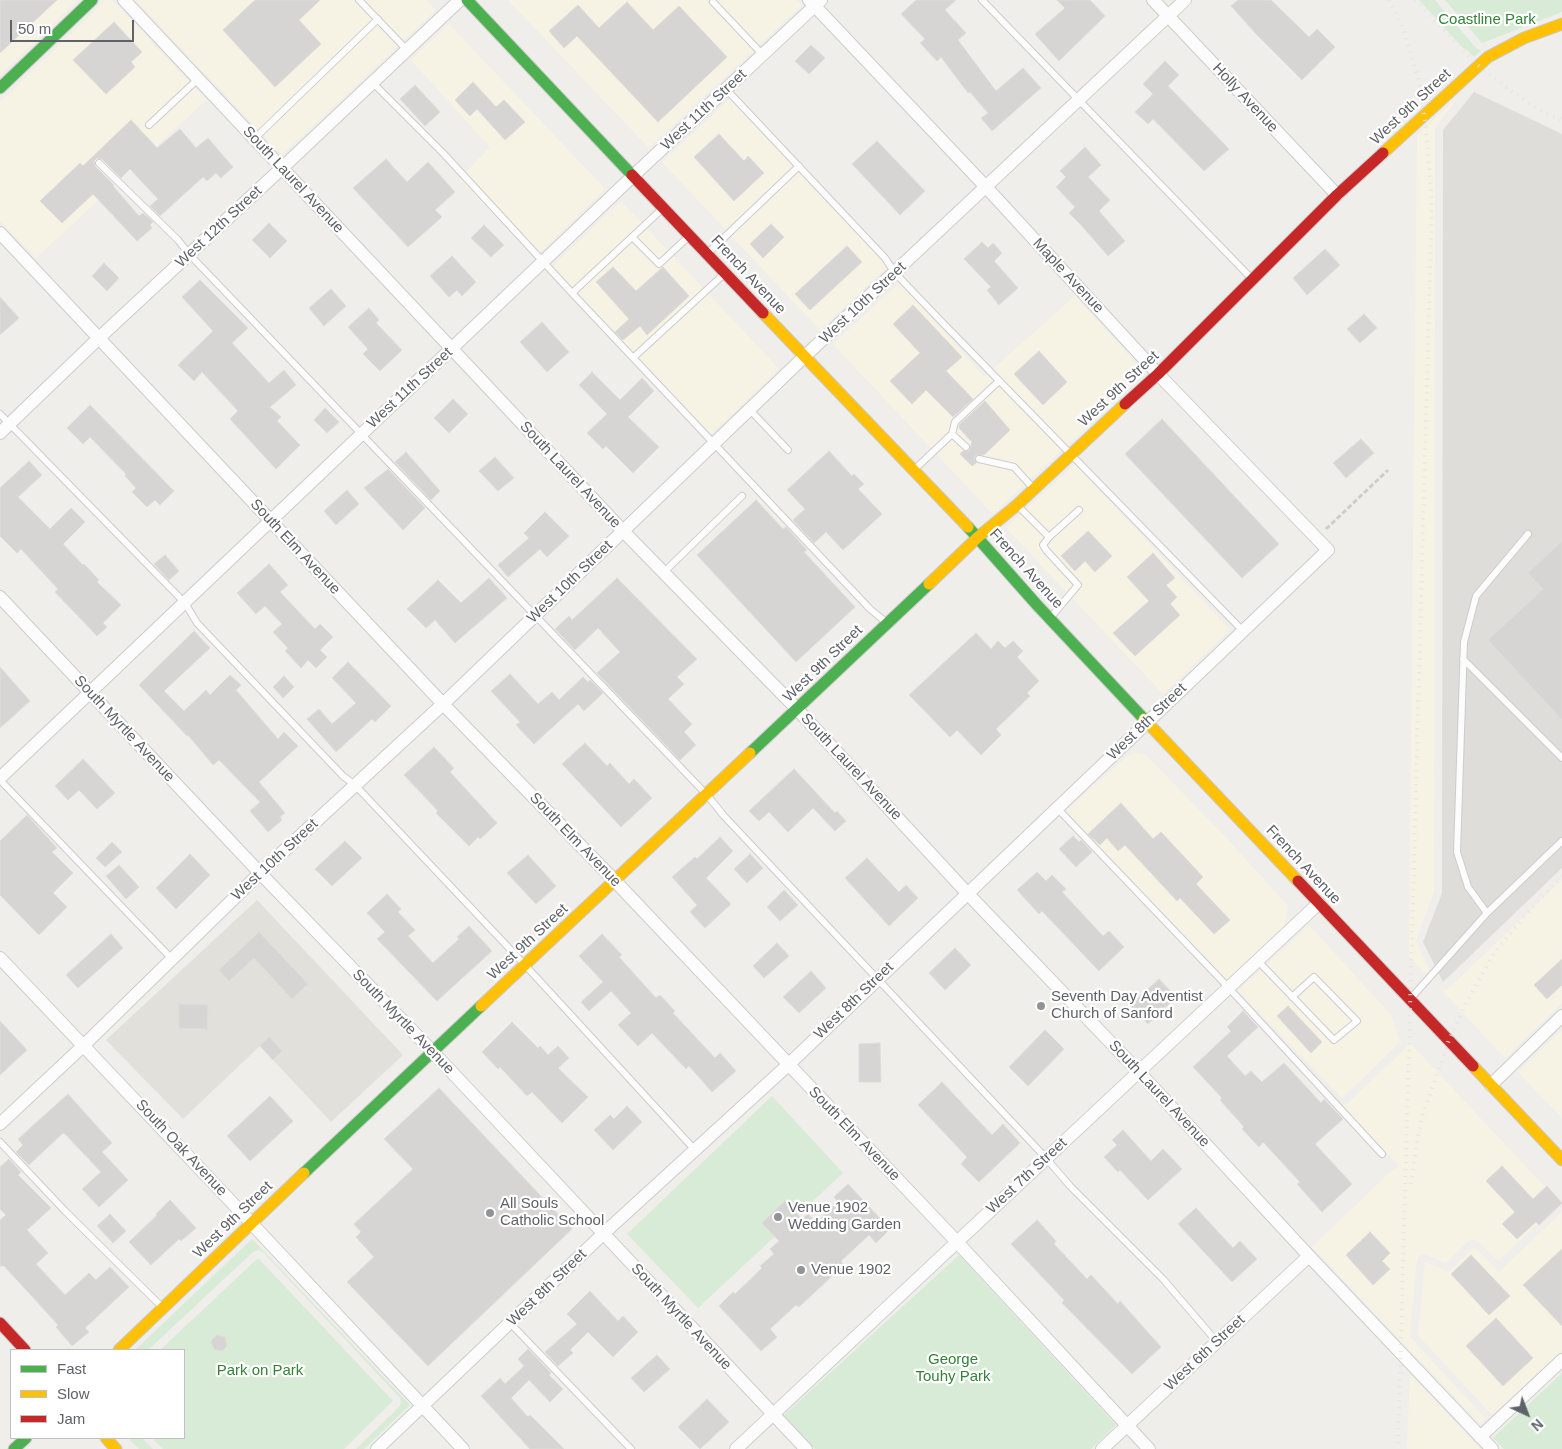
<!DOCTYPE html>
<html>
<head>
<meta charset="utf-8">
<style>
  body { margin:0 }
  #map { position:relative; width:1562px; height:1449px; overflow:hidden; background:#efeeea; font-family:Arial,sans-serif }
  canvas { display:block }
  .legend { position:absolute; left:10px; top:1349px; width:175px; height:90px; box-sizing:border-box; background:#fff; border:1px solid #bfc1c3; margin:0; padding:6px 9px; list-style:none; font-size:15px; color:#5f6368 }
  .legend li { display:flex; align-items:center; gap:10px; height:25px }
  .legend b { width:25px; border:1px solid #bfc1c3 }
  .north { position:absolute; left:1502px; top:1389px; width:50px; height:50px; -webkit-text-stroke:4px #fff; paint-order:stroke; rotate:137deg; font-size:14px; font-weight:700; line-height:20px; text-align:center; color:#5f6368 }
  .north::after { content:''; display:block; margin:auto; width:18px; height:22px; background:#5f6368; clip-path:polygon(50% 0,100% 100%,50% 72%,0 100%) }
  .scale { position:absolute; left:10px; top:20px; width:124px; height:22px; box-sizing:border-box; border:2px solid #5f6368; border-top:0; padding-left:6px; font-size:15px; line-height:18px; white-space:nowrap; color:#5f6368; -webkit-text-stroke:4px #fff; paint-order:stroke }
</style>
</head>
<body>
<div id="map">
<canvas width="1562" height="1449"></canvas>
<ul class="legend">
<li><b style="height:6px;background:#4caf50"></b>Fast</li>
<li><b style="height:6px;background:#ffc107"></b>Slow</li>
<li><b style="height:6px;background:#c62828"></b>Jam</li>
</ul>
<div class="north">N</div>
<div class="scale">50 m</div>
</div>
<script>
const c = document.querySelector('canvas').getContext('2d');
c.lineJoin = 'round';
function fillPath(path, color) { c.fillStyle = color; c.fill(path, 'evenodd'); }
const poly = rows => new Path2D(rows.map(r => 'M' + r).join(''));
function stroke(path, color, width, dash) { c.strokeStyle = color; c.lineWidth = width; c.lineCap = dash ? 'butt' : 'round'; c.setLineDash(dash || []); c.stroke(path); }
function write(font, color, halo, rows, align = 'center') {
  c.font = font + ' Arial,sans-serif'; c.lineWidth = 4.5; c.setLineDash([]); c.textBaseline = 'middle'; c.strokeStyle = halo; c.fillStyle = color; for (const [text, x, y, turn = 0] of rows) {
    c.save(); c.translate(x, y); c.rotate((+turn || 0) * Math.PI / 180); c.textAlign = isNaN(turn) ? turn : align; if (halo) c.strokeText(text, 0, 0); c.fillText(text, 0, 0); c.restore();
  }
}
const commercial = poly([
  [0,0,78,0,0,75],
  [106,0,112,0,206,100,36,258,0,221,0,102],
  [136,0,426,0,436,10,282,155],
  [508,0,797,0,802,5,649,148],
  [449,24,605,189,535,257,459,179,490,147,411,60],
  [735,94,887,267,820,330,662,162],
  [1460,95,1437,125,1435,129,1434,891,1416,941,1436,985,1409,956,1417,135],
  [621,201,779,369,709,436,548,271],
  [900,282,984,377,1075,296,1145,373,993,514,833,344],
  [1075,464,1230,630,1163,694,1006,528],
  [1135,753,1146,755,1232,844,1288,906,1284,927,1227,982,1066,811,1125,758],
  [1562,880,1562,1003,1505,1058,1440,988,1444,990,1449,988],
  [1309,925,1391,1015,1400,1042,1342,1098,1238,991],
  [1562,1030,1562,1118,1518,1072],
  [1407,1040,1560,1203,1498,1261,1479,1242,1473,1239,1468,1241,1446,1263,1424,1254,1420,1255,1417,1258,1410,1333,1411,1338,1486,1419,1480,1424,1312,1247,1385,1177,1399,1166,1341,1106,1347,1104,1406,1048],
  [1562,1212,1562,1351,1492,1415,1418,1335,1425,1262,1449,1272,1474,1247,1499,1272],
  [1410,1375,1481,1449,1407,1449]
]);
const industrial = poly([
  [1474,92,1562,134,1562,868,1443,982,1423,942,1442,893,1443,130]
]);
const education = poly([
  [257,900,403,1055,331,1122,260,1046,183,1119,106,1040]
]);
const green = poly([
  [1419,0,1435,0,1476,48,1481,51,1474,57,1466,49,1463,48],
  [1445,0,1562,0,1562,12,1482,43],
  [772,1096,843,1173,698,1308,627,1234],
  [252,1239,410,1405,364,1449,356,1449,399,1407,401,1403,400,1398,264,1253,259,1250,253,1252,148,1350,135,1350],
  [959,1255,1116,1425,1091,1449,815,1449,783,1416],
  [258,1258,393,1401,344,1449,163,1449,152,1438,184,1438,184,1350,160,1350],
  [1562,1373,1562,1449,1504,1449,1493,1438],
  [128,1438,142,1438,153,1449,139,1449]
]);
const building = poly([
  [0,0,57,0,0,53,0,0],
  [255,0,320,0,299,20,321,44,275,87,223,30,255,0],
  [916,0,956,0,945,10,966,33,958,40,996,91,1023,68,1041,88,992,131,981,118,988,113,970,92,968,93,941,57,937,61,920,43,925,39,901,14,916,0],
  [1057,0,1090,0,1105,16,1059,61,1035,34,1065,8,1057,0],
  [1238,0,1271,0,1309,37,1317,29,1335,47,1302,80,1257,35,1231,6,1238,0],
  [627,2,653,30,679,6,727,57,658,122,577,36,564,48,549,31,578,5,599,28,627,2],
  [114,22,142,52,131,62,135,67,106,94,73,60,114,22],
  [811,45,825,58,809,74,795,61,811,45],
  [1165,61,1179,75,1168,86,1229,149,1204,171,1153,119,1148,124,1135,112,1153,94,1143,84,1165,61],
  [473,82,496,107,504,100,525,122,505,140,477,109,470,116,455,100,473,82],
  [415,85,440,112,425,126,400,99,415,85],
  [131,120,157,148,180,129,196,148,208,138,233,167,221,178,216,173,207,181,203,177,160,216,150,206,158,199,130,169,121,178,102,159,97,158,94,161,95,166,114,185,113,186,139,216,143,213,153,222,150,225,152,228,137,241,93,194,62,223,40,201,80,163,83,166,131,120],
  [719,134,744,161,748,156,764,173,734,201,694,157,719,134],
  [877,141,925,191,900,215,852,164,877,141],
  [1085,147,1101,165,1088,177,1110,200,1099,211,1125,241,1108,256,1082,226,1069,213,1075,207,1056,187,1066,177,1060,171,1085,147],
  [386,159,407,182,428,162,455,192,435,210,442,217,408,247,353,188,386,159],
  [269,223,287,241,270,258,252,240,269,223],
  [771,224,784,237,763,258,750,244,771,224],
  [484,225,504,245,491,257,471,238,484,225],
  [982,242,988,248,993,243,1002,253,994,261,1018,288,999,305,987,290,991,287,964,259,982,242],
  [847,246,862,262,810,310,795,294,847,246],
  [1325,249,1340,265,1307,295,1293,278,1325,249],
  [452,256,476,282,462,296,457,290,449,297,430,276,452,256],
  [104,263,119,278,107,291,92,276,104,263],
  [613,267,636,291,663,267,689,296,647,335,640,326,623,340,615,332,629,319,596,282,613,267],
  [200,280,248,328,232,343,269,383,284,370,296,385,270,407,281,417,277,421,300,445,276,469,230,419,238,411,202,372,194,381,178,365,213,331,182,297,200,280],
  [331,289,346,306,324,326,309,308,331,289],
  [0,297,19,318,0,335,0,297],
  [913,305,962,357,946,371,973,399,953,417,926,390,912,404,890,381,920,353,893,324,913,305],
  [369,308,379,320,376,323,402,350,380,371,363,354,368,349,348,327,369,308],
  [1364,314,1377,328,1360,343,1347,329,1364,314],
  [542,322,569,352,547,372,520,342,542,322],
  [1039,351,1067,382,1043,405,1014,374,1039,351],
  [592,372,620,400,642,378,654,391,628,417,659,447,633,473,606,446,603,449,587,433,607,414,579,385,592,372],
  [453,399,468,414,449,433,434,418,453,399],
  [985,401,1010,430,984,455,976,455,974,458,976,463,972,466,960,454,963,451,969,451,972,442,959,428,959,425,985,401],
  [90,405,174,491,160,505,155,500,147,507,132,492,136,488,125,476,126,474,90,437,83,444,67,428,90,405],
  [325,408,339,422,327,433,314,420,325,408],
  [1162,419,1279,544,1242,578,1125,454,1162,419],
  [1361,439,1374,453,1346,478,1333,463,1361,439],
  [829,451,852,476,854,474,864,484,858,489,882,514,843,550,826,532,814,543,793,520,805,509,787,490,829,451],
  [406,452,440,491,431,500,395,462,406,452],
  [495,457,514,478,498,491,479,471,495,457],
  [29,461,42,475,18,497,50,529,71,508,85,522,63,544,83,565,84,564,99,580,97,582,121,605,103,623,107,627,97,636,55,592,58,589,21,549,17,553,0,536,0,488,29,461],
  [388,469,425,508,403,530,364,488,388,469],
  [347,490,359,504,336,525,324,511,347,490],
  [756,500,783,529,786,527,807,550,804,552,855,607,796,662,697,555,756,500],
  [545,512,569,536,547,557,540,549,508,577,498,565,529,538,524,533,545,512],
  [1088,531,1112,556,1095,572,1085,561,1075,571,1061,556,1088,531],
  [1562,541,1562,720,1488,640,1543,589,1528,573,1562,541],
  [1153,553,1175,578,1166,585,1177,597,1170,604,1180,615,1135,656,1113,633,1149,601,1127,577,1153,553],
  [165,555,179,571,169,580,154,564,165,555],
  [269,564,288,585,280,592,315,629,320,624,333,637,320,650,327,657,316,668,308,660,301,668,285,651,288,648,273,632,282,624,265,606,256,614,237,593,269,564],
  [489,578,507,598,455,643,435,620,426,628,407,609,438,580,461,603,489,578],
  [617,578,697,659,677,677,684,684,668,699,692,724,684,732,696,745,680,760,597,673,620,652,598,628,575,650,555,629,569,616,572,620,617,578],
  [194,631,210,648,164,691,184,711,206,690,210,695,230,675,241,685,236,690,278,739,284,732,298,746,259,782,285,813,280,817,282,820,268,832,250,811,260,802,219,760,213,765,188,735,187,736,139,685,194,631],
  [976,633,991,649,998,641,1005,648,1013,641,1023,651,1017,657,1039,681,1027,693,1030,696,996,729,1001,735,981,755,957,730,950,737,909,695,976,633],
  [348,662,391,706,375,722,372,719,336,752,307,719,319,709,332,724,356,703,332,678,348,662],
  [0,667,30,701,0,728,0,667],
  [510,674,538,704,552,692,559,700,583,677,588,682,590,680,603,693,584,711,578,704,534,744,516,725,520,722,491,691,510,674],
  [284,676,294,687,283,698,273,687,284,676],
  [585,743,607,766,610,763,629,784,634,779,652,798,621,827,562,764,585,743],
  [434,747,454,768,450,772,497,823,480,839,478,837,469,846,436,813,438,811,404,775,434,747],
  [83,759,115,793,97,809,79,790,68,800,55,786,83,759],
  [794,769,835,813,837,811,846,821,835,831,813,808,788,832,769,812,759,821,749,811,794,769],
  [1121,803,1153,839,1161,832,1203,877,1196,884,1230,920,1214,934,1180,898,1177,901,1125,845,1118,851,1107,838,1100,845,1088,834,1121,803],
  [27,815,57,848,52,852,73,873,53,893,67,907,39,935,0,895,0,841,27,815],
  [1073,836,1079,842,1081,840,1092,852,1076,867,1059,849,1073,836],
  [720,837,733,851,706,878,731,904,705,928,690,912,697,905,672,877,695,857,697,859,720,837],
  [345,841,362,858,332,886,315,869,345,841],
  [112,842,122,852,105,867,96,858,112,842],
  [190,854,210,875,176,909,156,888,190,854],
  [750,854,763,868,747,883,734,869,750,854],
  [528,855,556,886,536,904,507,873,528,855],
  [867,858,899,892,906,885,918,898,889,926,845,878,867,858],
  [119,865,139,887,126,899,106,876,119,865],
  [1037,872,1046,881,1052,875,1066,889,1062,892,1103,936,1109,931,1124,947,1099,971,1042,911,1039,914,1017,890,1037,872],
  [784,890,798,905,780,921,767,907,784,890],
  [387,894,401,909,398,912,415,930,408,936,433,963,459,939,457,937,469,926,492,951,437,1001,377,939,385,932,367,913,387,894],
  [259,932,308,984,292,999,254,958,229,981,219,970,259,932],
  [111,934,123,948,78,988,66,975,111,934],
  [602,934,622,955,619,957,656,998,660,995,675,1011,673,1013,715,1058,720,1053,736,1071,712,1092,689,1066,686,1069,652,1033,638,1046,618,1025,631,1013,611,991,589,1011,581,1002,603,982,579,956,602,934],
  [777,943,789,956,764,978,753,966,777,943],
  [955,948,971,965,945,990,929,973,955,948],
  [1562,959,1562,985,1547,999,1534,985,1562,959],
  [811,971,826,988,799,1013,783,997,811,971],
  [1159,979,1176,997,1148,1024,1130,1005,1159,979],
  [179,1004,208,1005,207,1029,179,1028,179,1004],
  [1288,1006,1322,1042,1311,1053,1277,1016,1288,1006],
  [1243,1011,1258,1027,1227,1056,1245,1076,1251,1071,1262,1082,1284,1063,1321,1103,1324,1099,1343,1119,1315,1144,1352,1184,1322,1212,1297,1184,1300,1182,1263,1142,1259,1147,1242,1129,1244,1127,1220,1100,1222,1098,1193,1067,1231,1031,1227,1027,1243,1011],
  [0,1021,27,1050,0,1075,0,1021],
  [512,1022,538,1048,540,1046,548,1055,558,1046,569,1058,558,1068,588,1097,562,1123,532,1092,527,1096,500,1067,498,1069,482,1052,512,1022],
  [1045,1030,1064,1049,1028,1086,1009,1067,1045,1030],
  [269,1037,282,1051,273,1060,260,1046,269,1037],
  [880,1043,881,1082,859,1082,859,1044,880,1043],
  [942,1082,992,1135,1003,1124,1020,1143,979,1182,961,1164,967,1157,918,1105,942,1082],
  [439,1088,572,1229,428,1366,347,1282,374,1257,356,1237,361,1232,354,1224,413,1169,384,1139,439,1088],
  [68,1094,112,1143,102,1152,128,1180,99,1207,82,1189,101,1172,65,1134,63,1133,29,1165,16,1152,23,1145,18,1139,68,1094],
  [270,1096,293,1121,250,1161,227,1136,270,1096],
  [627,1106,642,1122,613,1150,594,1130,610,1115,614,1119,627,1106],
  [1123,1130,1151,1161,1163,1149,1182,1169,1148,1200,1120,1170,1118,1172,1104,1157,1117,1145,1112,1140,1123,1130],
  [9,1159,21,1172,18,1175,51,1208,27,1230,48,1253,36,1264,65,1295,89,1273,96,1280,110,1267,129,1287,85,1328,89,1332,72,1346,56,1327,58,1325,29,1293,4,1266,0,1266,0,1220,6,1215,0,1209,0,1167,9,1159],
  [1502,1166,1533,1199,1547,1186,1562,1203,1539,1225,1536,1222,1517,1239,1502,1224,1515,1212,1486,1181,1502,1166],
  [848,1184,890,1229,876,1243,869,1235,841,1261,844,1265,799,1307,796,1305,770,1329,777,1337,761,1351,719,1306,733,1292,735,1294,762,1268,760,1266,774,1254,770,1249,779,1241,762,1223,785,1201,802,1219,808,1214,816,1223,838,1202,834,1197,848,1184],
  [170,1200,196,1228,181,1241,179,1239,151,1265,129,1242,157,1215,156,1214,170,1200],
  [1196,1208,1233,1248,1240,1241,1257,1259,1232,1282,1178,1224,1196,1208],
  [110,1214,126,1231,113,1243,97,1226,110,1214],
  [1037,1220,1056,1241,1054,1244,1087,1279,1091,1275,1118,1304,1120,1301,1161,1347,1132,1374,1062,1303,1064,1300,1011,1244,1037,1220],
  [1370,1232,1390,1253,1382,1261,1390,1269,1373,1285,1346,1255,1370,1232],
  [1562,1249,1562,1326,1523,1285,1562,1249],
  [1471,1255,1510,1296,1489,1315,1451,1274,1471,1255],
  [590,1291,618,1321,623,1316,638,1332,613,1357,588,1332,570,1350,573,1353,558,1366,545,1352,577,1324,567,1314,590,1291],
  [1496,1318,1533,1358,1503,1386,1466,1346,1496,1318],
  [217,1335,225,1337,227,1346,222,1351,214,1349,211,1341,217,1335],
  [528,1349,551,1373,549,1375,563,1389,550,1402,529,1380,511,1398,528,1417,530,1415,564,1449,530,1449,481,1396,500,1378,505,1384,524,1366,518,1359,528,1349],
  [657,1355,670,1369,644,1392,631,1378,657,1355],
  [707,1399,729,1422,700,1449,678,1427,707,1399]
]);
const path = poly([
  [1326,529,1388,470]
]);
const lane = poly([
  [359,0,407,50],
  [982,0,1252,279],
  [713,2,763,55],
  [373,83,443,153,572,293,870,609,887,623],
  [726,89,885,258,895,273,940,320,1243,631],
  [149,125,198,79],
  [254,139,378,19],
  [99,163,178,240,189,254,707,795,724,816,1046,1158,1070,1186,1163,1279,1217,1342],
  [632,237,659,264,687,238],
  [709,252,799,166],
  [572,293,661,210],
  [634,357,722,276],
  [750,410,788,450],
  [0,414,185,603,197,623,343,776,355,785,525,965,695,1150],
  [952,434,955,422,999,381],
  [979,459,1014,467,1033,488],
  [916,468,952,434,966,447],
  [1018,506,1049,537],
  [663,573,742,496],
  [1051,617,1078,585,1046,550,1043,545,1049,537,1079,510],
  [1463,659,1562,758],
  [0,780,172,959],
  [1057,808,1228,987,1382,1154],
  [1487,913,1468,887,1457,852,1464,642,1476,596,1528,534],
  [1257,960,1334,1040,1357,1021,1314,977,1292,997],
  [1411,998,1487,913,1562,841],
  [0,1142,65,1211,162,1307],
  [510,1323,631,1449]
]);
const street = poly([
  [124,0,624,532,797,709,967,893,1138,1071,1309,1256,1492,1449],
  [1153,0,1337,195],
  [0,233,443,704,615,881,957,1242,1149,1449],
  [0,433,100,337,282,168,460,0],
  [0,597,260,873,432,1051,806,1449],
  [0,778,633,176,821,0],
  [0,958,239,1210,463,1449],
  [1491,1085,1562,1016],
  [0,1124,83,1046,260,873,443,704,804,357,1185,0],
  [1480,1437,1562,1360],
  [377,1449,603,1234,788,1065,1328,550,1158,374,986,187,809,0],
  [736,1449,1319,903],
  [1102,1449,1309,1256]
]);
const fast = poly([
  [467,0,632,175],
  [0,88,92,0],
  [968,527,1037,605,1144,719],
  [750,753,929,584],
  [304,1173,481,1006],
  [14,1449,26,1438]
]);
const slow = poly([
  [1383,153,1488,57,1524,38,1562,24],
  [763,313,968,527],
  [929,584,978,537,1017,505,1125,404],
  [1144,719,1298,881],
  [481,1006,750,753],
  [1473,1066,1562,1160],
  [119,1350,304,1173],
  [106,1438,116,1449]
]);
const jam = poly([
  [632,175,763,313],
  [1125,404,1158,374,1337,195,1383,153],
  [1298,881,1473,1066],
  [0,1323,25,1350]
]);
const rail = poly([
  [1389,0,1403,28,1419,80,1426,128,1432,200,1398,1449],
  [1415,0,1478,65,1508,89,1543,112,1562,120],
  [1411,1184,1417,1141,1422,1117,1449,1040,1465,1005,1496,950,1536,903,1562,876]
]);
const markers = [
  [1041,1006,5,"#919496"],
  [490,1213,5,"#919496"],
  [778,1217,5,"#919496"],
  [801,1270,5,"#919496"]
];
const parkNames = [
  ["Coastline Park",1487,20],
  ["George",953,1360],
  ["Touhy Park",953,1377],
  ["Park on Park",260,1371]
];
const streetNames = [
  ["Holly Avenue",1245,98,47],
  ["West 9th Street",1411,107,-43],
  ["West 11th Street",704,110,-43],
  ["South Laurel Avenue",293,180,47],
  ["West 12th Street",219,227,-43],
  ["French Avenue",748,275,47],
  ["Maple Avenue",1068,276,47],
  ["West 10th Street",863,303,-43],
  ["West 11th Street",410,388,-43],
  ["West 9th Street",1119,389,-43],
  ["South Laurel Avenue",570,475,47],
  ["South Elm Avenue",295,547,47],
  ["French Avenue",1026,569,48],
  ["West 10th Street",570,582,-44],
  ["West 9th Street",823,664,-44],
  ["West 8th Street",1147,722,-44],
  ["South Myrtle Avenue",124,729,47],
  ["South Laurel Avenue",851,767,47],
  ["South Elm Avenue",575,840,46],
  ["West 10th Street",275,860,-43],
  ["French Avenue",1303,865,47],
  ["West 9th Street",528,942,-43],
  ["West 8th Street",854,1001,-44],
  ["South Myrtle Avenue",403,1022,46],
  ["South Laurel Avenue",1159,1094,47],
  ["South Elm Avenue",854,1134,46],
  ["South Oak Avenue",181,1148,47],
  ["West 7th Street",1027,1176,-43],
  ["West 9th Street",233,1220,-44],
  ["West 8th Street",547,1288,-44],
  ["South Myrtle Avenue",681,1317,47],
  ["West 6th Street",1205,1353,-43]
];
const poiNames = [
  ["Seventh Day Adventist",1051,997],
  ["Church of Sanford",1051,1014],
  ["All Souls",500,1204],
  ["Catholic School",500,1221],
  ["Venue 1902",788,1208],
  ["Wedding Garden",788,1225],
  ["Venue 1902",811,1270]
];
fillPath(commercial, '#f7f3e4');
fillPath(industrial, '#dfddda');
fillPath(education, '#e2e0da');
fillPath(green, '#d8ebd6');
fillPath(building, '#d6d5d3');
stroke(building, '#deddd9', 1);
stroke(lane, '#cbcccc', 8);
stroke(street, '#cbcccc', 14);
stroke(fast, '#cacacb', 13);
stroke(slow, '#cacacb', 13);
stroke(jam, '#cacacb', 13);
stroke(path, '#cacfcc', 3, [5, 2.5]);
stroke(lane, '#fdfcfc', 6);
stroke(street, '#fdfcfc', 12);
stroke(fast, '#4caf50', 11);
stroke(slow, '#ffc107', 11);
stroke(jam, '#c62828', 11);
stroke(rail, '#e4e4e4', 4, [1, 6]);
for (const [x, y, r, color] of markers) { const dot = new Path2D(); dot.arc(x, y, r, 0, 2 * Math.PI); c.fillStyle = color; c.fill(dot); stroke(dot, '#fff', 2); }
write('15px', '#348238', '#fff', parkNames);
write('15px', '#5f6368', '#fff', streetNames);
write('15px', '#5f6368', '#fff', poiNames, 'left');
</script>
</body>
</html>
